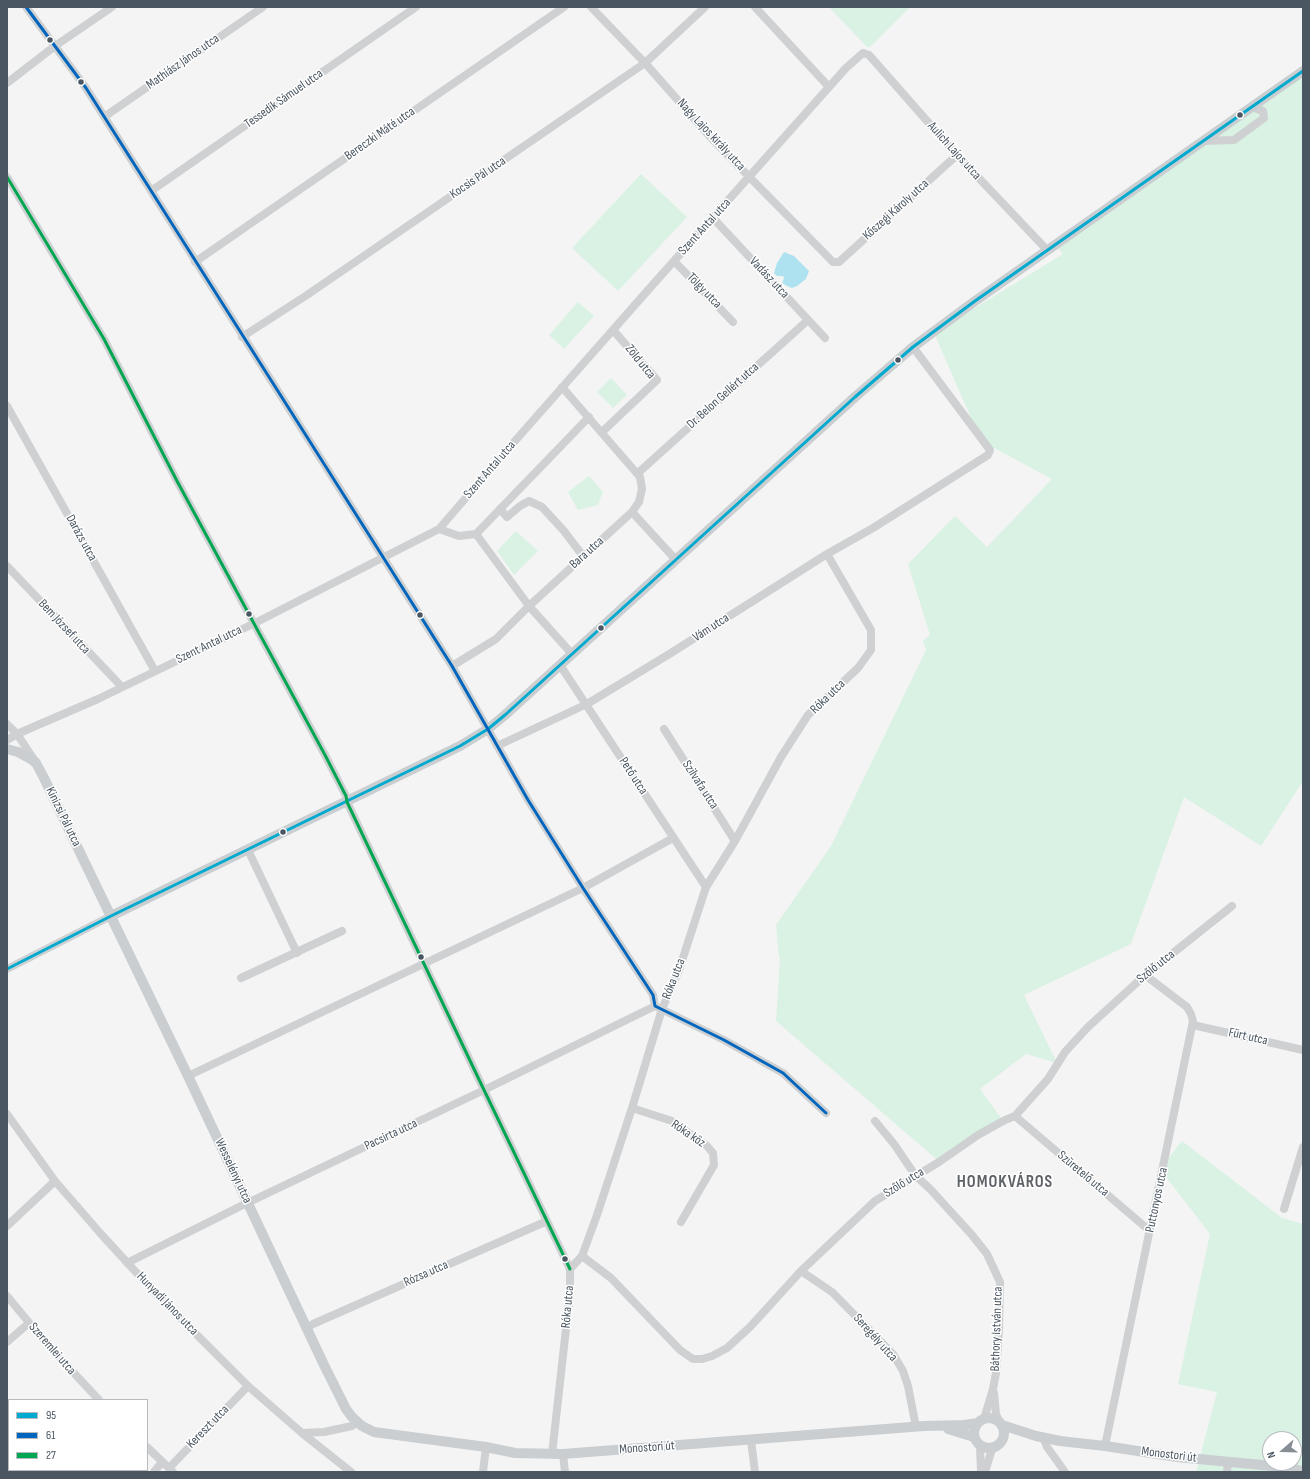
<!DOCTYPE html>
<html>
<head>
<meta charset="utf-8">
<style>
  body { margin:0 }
  #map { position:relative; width:1310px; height:1479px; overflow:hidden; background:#f4f4f4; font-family:"Sofia Sans Condensed",sans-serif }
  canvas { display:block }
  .frame { position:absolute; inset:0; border:8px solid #4a5661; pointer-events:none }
  .legend { position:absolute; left:8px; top:1399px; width:140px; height:72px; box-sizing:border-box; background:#fff; border:1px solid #b7bbc0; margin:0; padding:5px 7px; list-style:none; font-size:12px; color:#4a5661 }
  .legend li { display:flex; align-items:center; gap:8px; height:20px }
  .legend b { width:20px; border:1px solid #b7bbc0 }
  .north { position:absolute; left:1262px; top:1431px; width:40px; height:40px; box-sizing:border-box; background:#fff; border:1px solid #b7bbc0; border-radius:50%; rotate:250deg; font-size:11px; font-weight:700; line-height:16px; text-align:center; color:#4a5661 }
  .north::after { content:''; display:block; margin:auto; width:14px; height:18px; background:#868d94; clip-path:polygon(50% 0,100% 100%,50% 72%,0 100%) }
</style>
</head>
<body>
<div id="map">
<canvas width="1310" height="1479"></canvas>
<div class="frame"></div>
<ul class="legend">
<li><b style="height:5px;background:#00a9ce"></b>95</li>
<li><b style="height:5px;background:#0065bd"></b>61</li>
<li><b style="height:5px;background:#00a651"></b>27</li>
</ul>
<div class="north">N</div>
</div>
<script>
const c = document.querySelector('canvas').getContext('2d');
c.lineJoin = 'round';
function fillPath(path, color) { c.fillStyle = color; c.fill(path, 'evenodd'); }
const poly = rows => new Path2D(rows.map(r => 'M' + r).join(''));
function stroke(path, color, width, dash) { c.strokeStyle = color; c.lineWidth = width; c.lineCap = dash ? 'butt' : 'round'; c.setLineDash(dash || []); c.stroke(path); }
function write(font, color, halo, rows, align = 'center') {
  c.font = font + ' "Sofia Sans Condensed",sans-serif'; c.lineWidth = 3; c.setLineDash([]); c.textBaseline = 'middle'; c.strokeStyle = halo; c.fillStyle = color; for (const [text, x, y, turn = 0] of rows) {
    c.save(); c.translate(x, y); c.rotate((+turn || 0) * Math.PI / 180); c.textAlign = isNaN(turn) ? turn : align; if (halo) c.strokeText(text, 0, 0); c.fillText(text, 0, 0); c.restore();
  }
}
const green = poly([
  [829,7,910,7,870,47,867,47],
  [1303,74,1303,781,1261,846,1184,797,1131,944,1024,995,1057,1063,1026,1054,980,1089,1001,1118,941,1163,776,1021,780,958,779,958,776,925,831,846,926,650,923,641,930,635,908,564,955,516,987,547,1052,479,981,441,934,333,1063,254,1058,248],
  [641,174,687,217,618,291,572,248],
  [578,302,594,316,564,349,549,335],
  [611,378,627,395,613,408,597,392],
  [589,476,603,492,598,505,578,510,568,492],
  [516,531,538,551,514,575,497,551],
  [1182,1141,1282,1218,1303,1224,1303,1472,1196,1472,1217,1392,1178,1384,1210,1234,1163,1173,1159,1170],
  [1270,1439,1294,1439,1294,1463,1270,1463]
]);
const water = poly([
  [784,252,794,256,809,271,806,279,797,286,792,288,787,286,782,283,784,278,783,276,777,276,774,273,777,263]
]);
const minor = poly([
  [26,7,86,88,452,666,528,800,583,888,653,995,655,1006,724,1040,783,1073,826,1113],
  [591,7,645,63,713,140,833,262,839,262,957,155],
  [755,7,829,87],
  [7,83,55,46,112,7],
  [104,117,263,7],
  [1203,141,1234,140,1264,118,1263,111,1251,107],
  [7,177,104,339,177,481,325,755,346,796,347,802,484,1090,570,1269],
  [151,191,416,7],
  [713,218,825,338],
  [674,261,733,322],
  [195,262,564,7],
  [242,337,307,295,645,63,705,7],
  [7,406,155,671],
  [602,432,657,380,613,330],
  [638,473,808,320],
  [500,509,507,517,520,506,529,501,542,507,564,531,583,556],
  [632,512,676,560],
  [439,529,459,536,476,534,589,417],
  [476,534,529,606,572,654],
  [7,566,122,687],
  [560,665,706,887],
  [452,666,496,639,529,606,632,512,639,502,642,489,640,477,562,387],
  [7,724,17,734,35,761],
  [664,729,735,841],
  [7,740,17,734,98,699,255,623,439,529,507,450,649,289,846,68,863,53,869,55,957,155,1047,250],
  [497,746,587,704,671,653,827,554,873,528,988,455,990,450,913,347],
  [248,850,297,953],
  [7,969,111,916],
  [241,978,342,931],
  [1193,1025,1303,1050],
  [188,1076,583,888,673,838],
  [632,1108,672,1121,707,1146,713,1153,714,1165,681,1222],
  [7,1114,55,1181,101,1234,156,1294,248,1386,302,1433,351,1472],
  [1015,1116,1150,1231],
  [875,1121,894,1144,915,1175,931,1190,972,1235,987,1254,1000,1282,999,1330,996,1373,993,1389,984,1419],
  [1284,1209,1303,1147],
  [7,1226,55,1181],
  [582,1256,611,1278,680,1350,693,1359,702,1359,712,1356,727,1348,750,1327,801,1271,875,1201,939,1162,978,1135,1005,1120,1015,1116,1048,1079,1065,1052,1088,1027,1143,977,1232,906],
  [127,1263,241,1206,484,1090,655,1006],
  [801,1271,832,1292,893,1354,903,1371,908,1386,916,1427],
  [7,1296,46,1343,99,1400],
  [307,1328,313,1324,547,1221],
  [7,1342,29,1323],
  [994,1393,996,1414,999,1421],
  [302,1433,324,1432,352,1426,358,1422],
  [1043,1437,1047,1447,1065,1472],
  [751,1440,755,1472],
  [980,1446,981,1472],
  [1105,1446,1193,1021,1191,1014,1187,1007,1145,975],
  [7,1447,9,1448],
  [147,1447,173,1472],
  [552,1454,570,1293,570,1269,582,1256,597,1215,632,1108,662,1009,679,970,706,887,735,841,781,757,808,715,858,668,871,650,871,630,827,554],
  [563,1454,565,1472],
  [169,1468,248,1386],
  [76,1470,81,1472],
  [154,1472,162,1462],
  [483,1472,486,1447],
  [985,1472,992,1449],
  [1227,1472,1228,1462]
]);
const major = poly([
  [7,749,18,752,31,759,36,763,44,778,188,1076,324,1365,346,1409,352,1417,362,1426,374,1432,486,1447,515,1453,563,1454,924,1426,964,1425,978,1423],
  [111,916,460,746,488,729,505,715,855,397,913,347,975,301,1303,71],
  '974 1433a15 15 0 1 1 30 0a15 15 0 1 1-30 0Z',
  [1002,1425,1036,1436,1060,1441,1105,1446,1177,1457,1273,1466,1303,1471],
  [948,1429,974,1437]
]);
const bus1 = poly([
  [7,969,111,916,460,746,488,729,505,715,855,397,913,347,975,301,1303,71]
]);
const bus2 = poly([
  [26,7,86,88,452,666,528,800,583,888,653,995,655,1006,724,1040,783,1073,826,1113]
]);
const bus3 = poly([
  [7,177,104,339,177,481,325,755,346,796,347,802,484,1090,570,1269]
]);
const markers = [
  [50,40,3.5,"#4a5661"],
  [81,82,3.5,"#4a5661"],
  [1240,115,3.5,"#4a5661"],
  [898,360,3.5,"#4a5661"],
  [249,614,3.5,"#4a5661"],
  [420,615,3.5,"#4a5661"],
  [601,628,3.5,"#4a5661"],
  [283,832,3.5,"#4a5661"],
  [421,957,3.5,"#4a5661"],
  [565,1259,3.5,"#4a5661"]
];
const streetNames = [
  ["Mathiász János utca",183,62,-35],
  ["Tessedik Sámuel utca",284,99,-35],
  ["Bereczki Máté utca",380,134,-35],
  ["Nagy Lajos király utca",711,135,47],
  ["Aulich Lajos utca",954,151,48],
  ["Kocsis Pál utca",478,178,-34],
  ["Kőszegi Károly utca",896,210,-42],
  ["Szent Antal utca",705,227,-48],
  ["Vadász utca",769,278,47],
  ["Tölgy utca",704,291,46],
  ["Zöld utca",640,362,51],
  ["Dr. Belon Gellért utca",723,396,-42],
  ["Szent Antal utca",490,470,-49],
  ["Darázs utca",81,538,61],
  ["Bara utca",587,553,-42],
  ["Bem József utca",64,627,47],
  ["Vám utca",711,628,-33],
  ["Szent Antal utca",209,645,-26],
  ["Róka utca",828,697,-44],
  ["Pető utca",633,776,57],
  ["Szilvafa utca",700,785,57],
  ["Kinizsi Pál utca",63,817,64],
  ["Szőlő utca",1156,967,-39],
  ["Róka utca",674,979,-69],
  ["Fürt utca",1248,1037,13],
  ["Róka köz",688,1134,34],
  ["Pacsirta utca",391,1135,-25],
  ["Wesselényi utca",233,1171,65],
  ["Szüretelő utca",1083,1174,40],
  ["Szőlő utca",904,1183,-32],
  ["Puttonyos utca",1157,1200,-78],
  ["Rózsa utca",426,1274,-24],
  ["Hunyadi János utca",167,1304,46],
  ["Róka utca",568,1307,-85],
  ["Báthory István utca",997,1329,-88],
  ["Seregély utca",875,1338,48],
  ["Szeremlei utca",52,1349,49],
  ["Kereszt utca",208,1427,-46],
  ["Monostori út",647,1448,-4],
  ["Monostori út",1169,1455,7]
];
const districtNames = [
  ["HOMOKVÁROS",1005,1183]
];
fillPath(green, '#d9f2e3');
fillPath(water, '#aee2f0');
stroke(minor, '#ced0d2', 8);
stroke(major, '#caced1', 10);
stroke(bus1, '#00a9ce', 3);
stroke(bus2, '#0065bd', 3);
stroke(bus3, '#00a651', 3);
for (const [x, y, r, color] of markers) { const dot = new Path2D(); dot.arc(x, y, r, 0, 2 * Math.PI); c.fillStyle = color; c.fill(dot); stroke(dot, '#fff', 1.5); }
write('13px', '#4a5661', '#fff', streetNames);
c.letterSpacing = '1px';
write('bold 17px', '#5f6368', '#fff', districtNames);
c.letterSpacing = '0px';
</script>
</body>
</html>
